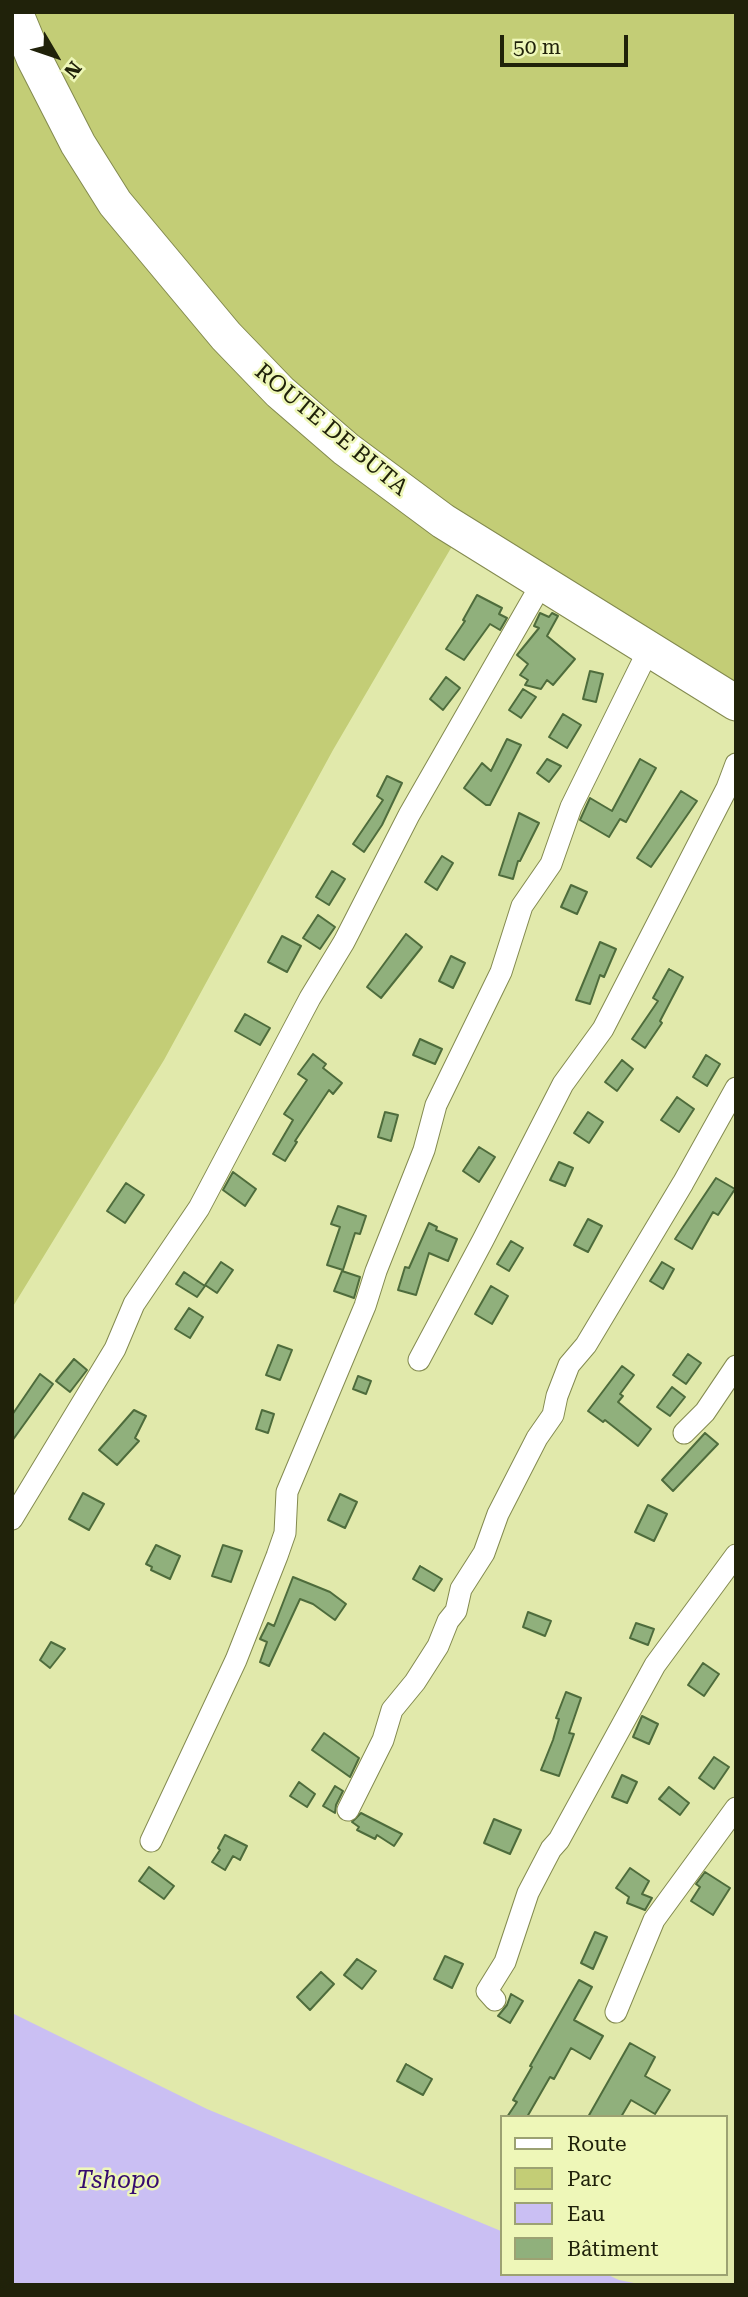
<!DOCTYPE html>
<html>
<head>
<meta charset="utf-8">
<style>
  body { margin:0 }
  #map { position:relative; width:748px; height:2297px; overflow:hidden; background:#e1e9ab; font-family:"Roboto Serif",serif }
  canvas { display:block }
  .frame { position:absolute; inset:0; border:14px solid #20220a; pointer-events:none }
  .legend { position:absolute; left:500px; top:2115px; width:228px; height:161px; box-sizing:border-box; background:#eef7b8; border:2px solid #9ca272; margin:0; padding:9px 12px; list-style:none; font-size:21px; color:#20220a }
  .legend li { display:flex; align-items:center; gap:14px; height:35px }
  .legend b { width:35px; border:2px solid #9ca272 }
  .north { position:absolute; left:21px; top:21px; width:70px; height:70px; -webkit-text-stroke:5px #eef7b8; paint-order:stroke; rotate:129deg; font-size:19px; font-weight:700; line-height:28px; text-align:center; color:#20220a }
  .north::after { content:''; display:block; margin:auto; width:24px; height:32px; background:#20220a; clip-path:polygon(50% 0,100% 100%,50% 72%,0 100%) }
  .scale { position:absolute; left:500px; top:35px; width:128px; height:32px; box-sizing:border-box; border:4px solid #20220a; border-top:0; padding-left:9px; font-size:21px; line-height:24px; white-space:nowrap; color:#20220a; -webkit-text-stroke:5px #eef7b8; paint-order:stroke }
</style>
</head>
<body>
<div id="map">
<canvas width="748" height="2297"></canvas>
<div class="frame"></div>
<ul class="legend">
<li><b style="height:9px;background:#fff"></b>Route</li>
<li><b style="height:19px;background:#c3cd76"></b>Parc</li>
<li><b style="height:19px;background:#cabff3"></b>Eau</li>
<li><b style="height:19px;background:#90b07c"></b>Bâtiment</li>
</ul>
<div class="north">N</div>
<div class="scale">50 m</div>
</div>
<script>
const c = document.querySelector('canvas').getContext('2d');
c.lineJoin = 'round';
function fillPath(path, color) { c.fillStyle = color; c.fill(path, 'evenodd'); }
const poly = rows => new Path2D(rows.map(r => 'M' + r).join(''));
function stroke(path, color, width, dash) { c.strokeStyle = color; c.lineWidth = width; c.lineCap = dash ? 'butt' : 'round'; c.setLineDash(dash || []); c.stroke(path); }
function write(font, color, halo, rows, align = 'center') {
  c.font = font + ' "Roboto Serif",serif'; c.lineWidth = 5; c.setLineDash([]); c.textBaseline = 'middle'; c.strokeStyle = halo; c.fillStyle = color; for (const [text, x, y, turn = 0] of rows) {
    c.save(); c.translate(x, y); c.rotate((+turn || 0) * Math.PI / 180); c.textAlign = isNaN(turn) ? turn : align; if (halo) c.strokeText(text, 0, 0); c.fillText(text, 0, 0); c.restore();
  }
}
const green = poly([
  [12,12,736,12,736,694,465,524,333,750,164,1060,12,1308]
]);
const water = poly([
  [12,2013,207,2109,501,2231,501,2274,606,2274,619,2280,644,2285,12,2285]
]);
const building = poly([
  [477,595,502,608,499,614,507,618,500,630,490,624,464,660,446,649,465,621,463,620,477,595],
  [540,613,549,617,552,613,558,616,547,636,575,659,553,685,547,680,541,689,525,685,528,680,520,675,528,664,517,655,539,628,534,626,540,613],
  [590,671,603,674,596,702,583,699,590,671],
  [446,677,460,688,443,710,430,699,446,677],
  [523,689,536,697,521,718,509,710,523,689],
  [563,714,581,725,567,748,549,737,563,714],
  [507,739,521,745,490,805,486,805,464,788,482,763,491,771,507,739],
  [547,759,561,766,549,782,537,773,547,759],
  [640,759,656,768,626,822,620,819,609,837,580,820,590,798,612,811,640,759],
  [387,776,402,783,382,825,364,852,353,844,383,800,377,796,387,776],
  [681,791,697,801,651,867,637,858,681,791],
  [519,813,539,823,520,861,518,861,513,879,499,875,519,813],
  [442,856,453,863,437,890,425,882,442,856],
  [332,871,345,879,329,905,316,897,332,871],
  [571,885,587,892,577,914,561,907,571,885],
  [318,915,335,927,320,949,303,938,318,915],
  [406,934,422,947,381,998,367,987,406,934],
  [282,936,301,946,287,972,268,962,282,936],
  [600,942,616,949,604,977,600,975,590,1004,576,1000,600,942],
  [451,956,465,963,453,988,439,981,451,956],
  [669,969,683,977,660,1021,662,1023,645,1048,632,1039,658,1001,653,998,669,969],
  [245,1014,270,1028,260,1045,235,1031,245,1014],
  [420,1039,442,1049,435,1064,413,1055,420,1039],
  [313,1054,326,1064,323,1068,342,1083,333,1094,329,1090,295,1141,297,1142,285,1161,273,1154,293,1120,284,1114,307,1080,298,1074,313,1054],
  [706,1055,720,1064,707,1086,693,1077,706,1055],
  [622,1060,633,1069,617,1091,605,1082,622,1060],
  [677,1097,694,1109,679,1132,661,1120,677,1097],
  [385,1112,398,1115,391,1141,378,1137,385,1112],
  [588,1112,603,1122,589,1143,574,1133,588,1112],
  [479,1147,495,1157,479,1182,463,1171,479,1147],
  [559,1162,573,1168,565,1186,550,1180,559,1162],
  [233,1172,256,1189,245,1206,223,1190,233,1172],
  [716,1178,735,1189,718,1215,713,1212,692,1249,675,1239,716,1178],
  [126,1183,144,1195,125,1223,107,1211,126,1183],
  [338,1206,366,1216,360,1234,355,1233,343,1270,327,1265,340,1227,331,1224,338,1206],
  [588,1219,602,1226,588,1252,574,1245,588,1219],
  [429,1223,437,1227,436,1230,457,1239,448,1261,429,1253,416,1295,398,1290,405,1267,409,1268,429,1223],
  [511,1241,523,1248,509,1271,497,1264,511,1241],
  [221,1262,233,1270,217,1293,205,1285,221,1262],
  [662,1262,674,1269,663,1289,650,1281,662,1262],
  [342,1271,360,1277,354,1298,334,1291,342,1271],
  [184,1272,205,1286,197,1297,176,1284,184,1272],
  [491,1286,508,1296,492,1324,475,1314,491,1286],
  [189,1308,203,1317,190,1338,175,1329,189,1308],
  [278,1345,292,1350,280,1380,266,1375,278,1345],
  [688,1354,701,1363,686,1384,673,1375,688,1354],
  [74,1359,87,1370,70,1392,56,1381,74,1359],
  [622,1366,634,1375,620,1394,623,1396,618,1402,651,1429,638,1446,605,1420,603,1422,588,1411,622,1366],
  [40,1374,53,1384,12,1441,12,1415,40,1374],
  [358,1376,371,1381,366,1394,353,1389,358,1376],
  [672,1387,685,1397,670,1416,657,1407,672,1387],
  [134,1410,146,1416,135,1438,139,1441,117,1465,99,1450,134,1410],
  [262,1410,274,1414,268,1433,256,1429,262,1410],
  [705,1433,718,1444,673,1491,662,1480,705,1433],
  [83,1493,104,1504,89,1530,69,1519,83,1493],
  [340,1494,357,1502,345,1528,328,1520,340,1494],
  [648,1505,667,1514,654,1541,635,1532,648,1505],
  [156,1545,180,1556,170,1579,151,1570,152,1567,146,1564,156,1545],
  [223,1545,242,1551,231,1582,212,1576,223,1545],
  [420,1566,442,1579,434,1591,413,1579,420,1566],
  [293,1577,330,1592,346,1604,335,1620,313,1604,300,1599,269,1666,260,1662,267,1642,260,1639,268,1623,274,1626,293,1577],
  [528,1612,551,1621,545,1636,523,1627,528,1612],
  [636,1623,654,1629,648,1645,630,1638,636,1623],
  [51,1642,65,1649,50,1668,40,1660,51,1642],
  [703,1663,719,1674,704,1696,688,1685,703,1663],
  [566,1692,581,1698,569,1733,574,1734,559,1776,541,1770,553,1740,559,1719,556,1718,566,1692],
  [642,1716,658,1724,649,1744,633,1737,642,1716],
  [324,1733,359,1758,350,1777,312,1750,324,1733],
  [714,1757,729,1767,714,1789,699,1778,714,1757],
  [622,1775,637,1782,627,1803,612,1797,622,1775],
  [299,1782,315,1794,307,1807,290,1796,299,1782],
  [335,1786,343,1791,336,1805,335,1813,323,1806,335,1786],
  [669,1787,689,1803,680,1815,659,1799,669,1787],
  [361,1813,402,1834,394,1846,377,1835,375,1839,357,1830,359,1827,352,1822,361,1813],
  [494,1819,521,1830,510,1854,484,1843,494,1819],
  [225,1835,247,1846,240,1860,233,1856,225,1870,212,1862,220,1850,218,1848,225,1835],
  [149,1867,174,1886,164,1899,139,1881,149,1867],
  [630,1868,649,1881,642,1894,652,1898,645,1910,627,1903,629,1897,616,1888,630,1868],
  [705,1872,730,1888,713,1915,691,1901,700,1887,696,1884,705,1872],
  [595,1932,607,1937,593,1969,581,1963,595,1932],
  [445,1956,463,1964,452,1988,434,1979,445,1956],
  [357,1959,376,1971,362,1989,344,1975,357,1959],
  [321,1972,334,1984,310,2010,297,1997,321,1972],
  [579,1980,592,1987,574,2020,603,2036,590,2059,571,2048,554,2079,550,2077,527,2117,507,2117,517,2102,513,2100,532,2067,530,2066,579,1980],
  [511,1994,523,2001,510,2023,498,2016,507,2005,511,1994],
  [630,2043,655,2057,645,2076,670,2090,655,2114,631,2100,621,2117,588,2117,630,2043],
  [406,2064,432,2079,423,2095,397,2081,406,2064]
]);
const minor = poly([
  [419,1360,483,1240,563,1084,603,1029,727,788,736,764],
  [684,1433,705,1412,736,1366],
  [12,1519,115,1349,134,1304,199,1208,310,998,344,942,409,815,542,583],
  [348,1810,383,1740,392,1710,415,1682,438,1646,448,1621,456,1611,461,1589,484,1553,498,1514,537,1438,553,1415,557,1396,569,1365,586,1345,683,1183,736,1088],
  [151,1841,236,1660,277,1556,285,1533,287,1492,365,1306,376,1271,424,1150,436,1105,501,972,522,906,551,864,571,807,649,649],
  [495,2000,487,1991,505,1962,528,1893,551,1849,559,1840,655,1665,736,1555],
  [616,2012,654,1920,736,1808]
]);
const trunk = poly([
  [15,12,34,58,78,144,115,203,226,336,280,392,346,449,443,521,736,703]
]);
const streetNames = [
  ["ROUTE DE BUTA",331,430,40]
];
const waterNames = [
  ["Tshopo",118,2181]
];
fillPath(green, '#c3cd76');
fillPath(water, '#cabff3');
fillPath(building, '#90b07c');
stroke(building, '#4e6c3c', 2);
stroke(minor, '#838a4f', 23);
stroke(trunk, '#838a4f', 37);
stroke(minor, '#fff', 21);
stroke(trunk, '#fff', 35);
write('23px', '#20220a', '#eef7b8', streetNames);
write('italic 24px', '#360c6f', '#eef7b8', waterNames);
</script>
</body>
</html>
